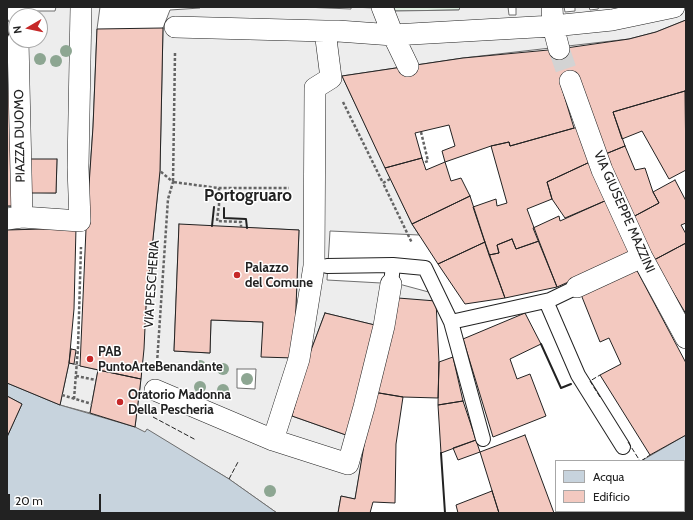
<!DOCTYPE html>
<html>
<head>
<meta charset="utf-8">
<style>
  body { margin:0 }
  #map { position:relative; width:693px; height:520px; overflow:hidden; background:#fff; font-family:Cabin,sans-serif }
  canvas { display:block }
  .frame { position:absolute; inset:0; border:8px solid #222; pointer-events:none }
  .legend { position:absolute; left:555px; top:460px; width:130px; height:52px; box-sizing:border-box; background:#fff; border:1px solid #a7a7a7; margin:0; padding:5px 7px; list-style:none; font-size:12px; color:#222 }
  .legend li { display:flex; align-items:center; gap:8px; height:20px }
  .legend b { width:20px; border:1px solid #a7a7a7 }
  .north { position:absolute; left:8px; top:8px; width:40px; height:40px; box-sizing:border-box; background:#fff; border:1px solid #a7a7a7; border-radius:50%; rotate:261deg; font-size:11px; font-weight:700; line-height:16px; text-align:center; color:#222 }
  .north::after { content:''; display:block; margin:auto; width:14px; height:18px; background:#c62828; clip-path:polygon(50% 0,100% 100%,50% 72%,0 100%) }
  .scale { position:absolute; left:8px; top:494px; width:93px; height:18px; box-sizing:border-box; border:2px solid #222; border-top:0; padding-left:5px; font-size:12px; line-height:14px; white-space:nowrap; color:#222; -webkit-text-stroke:3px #fff; paint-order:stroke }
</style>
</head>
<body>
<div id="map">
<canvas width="693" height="520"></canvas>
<div class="frame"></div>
<ul class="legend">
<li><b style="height:11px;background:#c7d3dd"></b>Acqua</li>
<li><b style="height:11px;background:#f3c9c0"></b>Edificio</li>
</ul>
<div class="north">N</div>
<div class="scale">20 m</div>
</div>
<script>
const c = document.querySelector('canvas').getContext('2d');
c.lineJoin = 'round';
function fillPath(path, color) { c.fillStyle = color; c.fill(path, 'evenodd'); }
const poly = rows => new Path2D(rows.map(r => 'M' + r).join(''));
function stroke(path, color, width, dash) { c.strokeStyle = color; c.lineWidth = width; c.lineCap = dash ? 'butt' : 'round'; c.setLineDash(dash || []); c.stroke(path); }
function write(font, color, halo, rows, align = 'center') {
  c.font = font + ' Cabin,sans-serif'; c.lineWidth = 3; c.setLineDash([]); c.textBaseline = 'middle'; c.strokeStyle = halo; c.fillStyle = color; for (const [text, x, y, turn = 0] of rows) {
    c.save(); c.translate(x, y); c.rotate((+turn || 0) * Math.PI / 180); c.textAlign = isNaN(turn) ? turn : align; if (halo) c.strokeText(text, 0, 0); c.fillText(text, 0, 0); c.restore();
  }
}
const green = poly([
  [394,7,460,7,460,10,395,11,394,7],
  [686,491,686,513,655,513,657,511,684,511,684,492,686,491]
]);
const parking = poly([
  [7,7,22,7,22,11,55,11,56,7,100,7,97,29,93,127,86,228,7,230,7,206,15,206,13,139,7,7],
  [16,16,40,16,40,40,16,40,16,16],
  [57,159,56,193,21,192,57,159],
  [201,7,304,7,351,9,351,7,375,8,375,7,394,7,395,11,459,10,460,7,508,7,509,15,516,15,516,7,564,7,565,12,575,11,575,7,589,7,590,10,598,9,599,7,617,7,617,8,624,7,686,7,686,20,656,32,629,39,463,58,342,76,412,224,419,235,330,231,327,280,399,284,436,294,436,301,365,442,355,499,341,496,338,513,277,513,229,479,147,430,145,433,135,427,140,388,146,306,160,171,163,28,170,10,200,8,201,7],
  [179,225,299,230,294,358,262,356,263,322,211,320,210,353,174,351,179,225],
  [325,313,379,326,346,435,292,416,307,361,325,313],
  [237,369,256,369,255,389,237,388,237,369],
  [69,363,98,370,90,413,60,405,69,363]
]);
const water = poly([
  [7,383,60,405,135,427,145,432,147,429,229,479,277,513,7,513,7,437,22,404,7,396,7,383],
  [686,435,686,476,684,478,684,461,641,461,686,435],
  [572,511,636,511,633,513,569,513,572,511]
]);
const building = poly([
  [686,20,686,95,685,91,613,112,625,146,603,155,570,81,560,82,574,128,510,146,509,142,491,146,445,162,442,151,455,146,449,125,415,133,422,158,385,168,342,76,463,58,559,49,629,39,656,32,686,20],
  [7,25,9,39,15,206,7,206,7,25],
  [163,28,160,171,146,306,144,349,141,379,80,366,86,229,93,127,97,29,163,28],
  [685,91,686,170,669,179,642,131,622,139,613,112,685,91],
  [578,127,592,161,547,182,552,199,527,209,539,241,516,249,512,239,497,245,499,253,489,255,473,207,496,199,497,206,507,203,491,146,509,142,510,146,578,127],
  [625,146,635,170,645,168,653,192,659,203,631,218,603,155,625,146],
  [422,158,426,170,445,162,451,181,461,178,470,196,412,224,385,168,422,158],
  [22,159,57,159,56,193,21,193,22,159],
  [592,161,607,200,565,218,552,199,547,182,592,161],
  [675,180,686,201,686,223,681,225,686,234,686,243,654,260,631,218,659,203,653,192,675,180],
  [470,196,485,242,438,264,412,224,470,196],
  [607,200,630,255,557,287,533,228,559,216,560,221,607,200],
  [179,224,299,230,294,358,261,357,263,322,211,320,210,353,174,351,179,224],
  [76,228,74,309,69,363,60,405,7,383,7,230,76,228],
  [512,239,516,249,539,241,557,287,505,298,489,255,499,253,497,245,512,239],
  [485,242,505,298,465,304,438,264,485,242],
  [686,243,686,314,654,260,686,243],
  [634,265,686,363,686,435,650,455,600,375,621,364,609,338,600,342,580,292,634,265],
  [398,298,436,301,439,362,438,398,403,397,373,392,398,298],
  [325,313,379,326,346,435,292,416,307,361,325,313],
  [525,313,541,344,510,359,517,379,530,374,546,416,493,437,463,339,525,313],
  [71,349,76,350,74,364,69,363,71,349],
  [453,357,463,401,438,405,439,362,453,357],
  [98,370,141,379,135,427,90,413,98,370],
  [373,392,403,397,396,444,395,503,373,502,370,513,338,513,341,496,355,499,373,392],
  [7,396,22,404,7,437,7,396],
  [463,401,476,440,441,453,438,405,463,401],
  [525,435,554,513,499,513,480,452,525,435],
  [476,440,480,452,458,460,453,448,476,440],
  [686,476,686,491,684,492,684,478,686,476],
  [492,491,499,513,458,513,456,505,492,491],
  [636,511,657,511,655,513,633,513,636,511]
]);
const pedestrianTunnel = poly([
  [559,49,570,81]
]);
const path = poly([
  [175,53,173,182,218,188,289,188],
  [343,102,383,183],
  [421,132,428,161,423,163],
  [390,179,383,183,412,243],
  [219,188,219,205,217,221,241,222,241,227],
  [157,363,168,199,173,182,160,171],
  [76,376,96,380],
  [62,395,92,404],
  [74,399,78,348,81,247]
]);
const service = poly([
  [327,266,393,265],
  [391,284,393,265,425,268,451,322,483,439],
  [546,301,578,375,623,447],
  [451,322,550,300,577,287]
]);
const pedestrian = poly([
  [382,7,393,35,408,66],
  [552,7,553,26,559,49],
  [18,16,18,12],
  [175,27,325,31],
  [18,40,22,217],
  [570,81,602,170,642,257,686,338],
  [7,219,22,217,80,221,78,167,81,7],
  [577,287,642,257],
  [155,390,273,440,348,464,364,407,384,326,391,284],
  [273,440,299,359,314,266,315,88,331,78,325,31,338,31,393,35,553,26,612,20,674,7]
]);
const fence = poly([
  [600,397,590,381,600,375],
  [153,417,196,440],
  [628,442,640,461],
  [641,461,650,455],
  [229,479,238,462]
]);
const wall = poly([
  [224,208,224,218,246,219,247,228],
  [212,226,214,207],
  [541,344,561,388,571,384],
  [441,453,445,513]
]);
const trees = [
  [66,51],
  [40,59],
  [56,61],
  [200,366],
  [223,369],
  [247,379],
  [200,387],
  [223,390],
  [270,491]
];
const markers = [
  [237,275,4,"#c62828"],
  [90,359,4,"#c62828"],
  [120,402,4,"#c62828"]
];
const streetNames = [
  ["PIAZZA DUOMO",20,136,-91],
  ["VIA GIUSEPPE MAZZINI",624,212,66],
  ["VIA PESCHERIA",152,284,-86]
];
const poiNames = [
  ["Palazzo",245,268],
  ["del Comune",245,283],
  ["PAB",98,352],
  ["PuntoArteBenandante",98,367],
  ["Oratorio Madonna",128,395],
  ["Della Pescheria",128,410]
];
const districtNames = [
  ["Portogruaro",248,196]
];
fillPath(green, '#e0efe3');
stroke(green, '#6f6f6f', 1);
fillPath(parking, '#ededed');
stroke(parking, '#6f6f6f', 1);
fillPath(water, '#c7d3dd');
stroke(water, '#6f6f6f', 1);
fillPath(building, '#f3c9c0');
stroke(building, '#222', 1);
stroke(pedestrianTunnel, '#d3d3d3', 21, [21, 10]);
stroke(service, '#222', 16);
stroke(pedestrian, '#222', 22);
stroke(path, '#646464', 2.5, [3, 2]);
stroke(service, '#fff', 14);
stroke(pedestrian, '#fff', 21);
stroke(fence, '#222', 1, [5, 2]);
stroke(wall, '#222', 2);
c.fillStyle = '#8da692';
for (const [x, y] of trees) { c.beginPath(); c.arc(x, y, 6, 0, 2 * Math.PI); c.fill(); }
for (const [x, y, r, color] of markers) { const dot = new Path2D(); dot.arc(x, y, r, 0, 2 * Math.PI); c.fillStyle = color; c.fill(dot); stroke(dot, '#fff', 1.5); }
write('13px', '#222', '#fff', streetNames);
write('bold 13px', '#222', '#fff', poiNames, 'left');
write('bold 17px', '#222', '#fff', districtNames);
</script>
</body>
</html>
